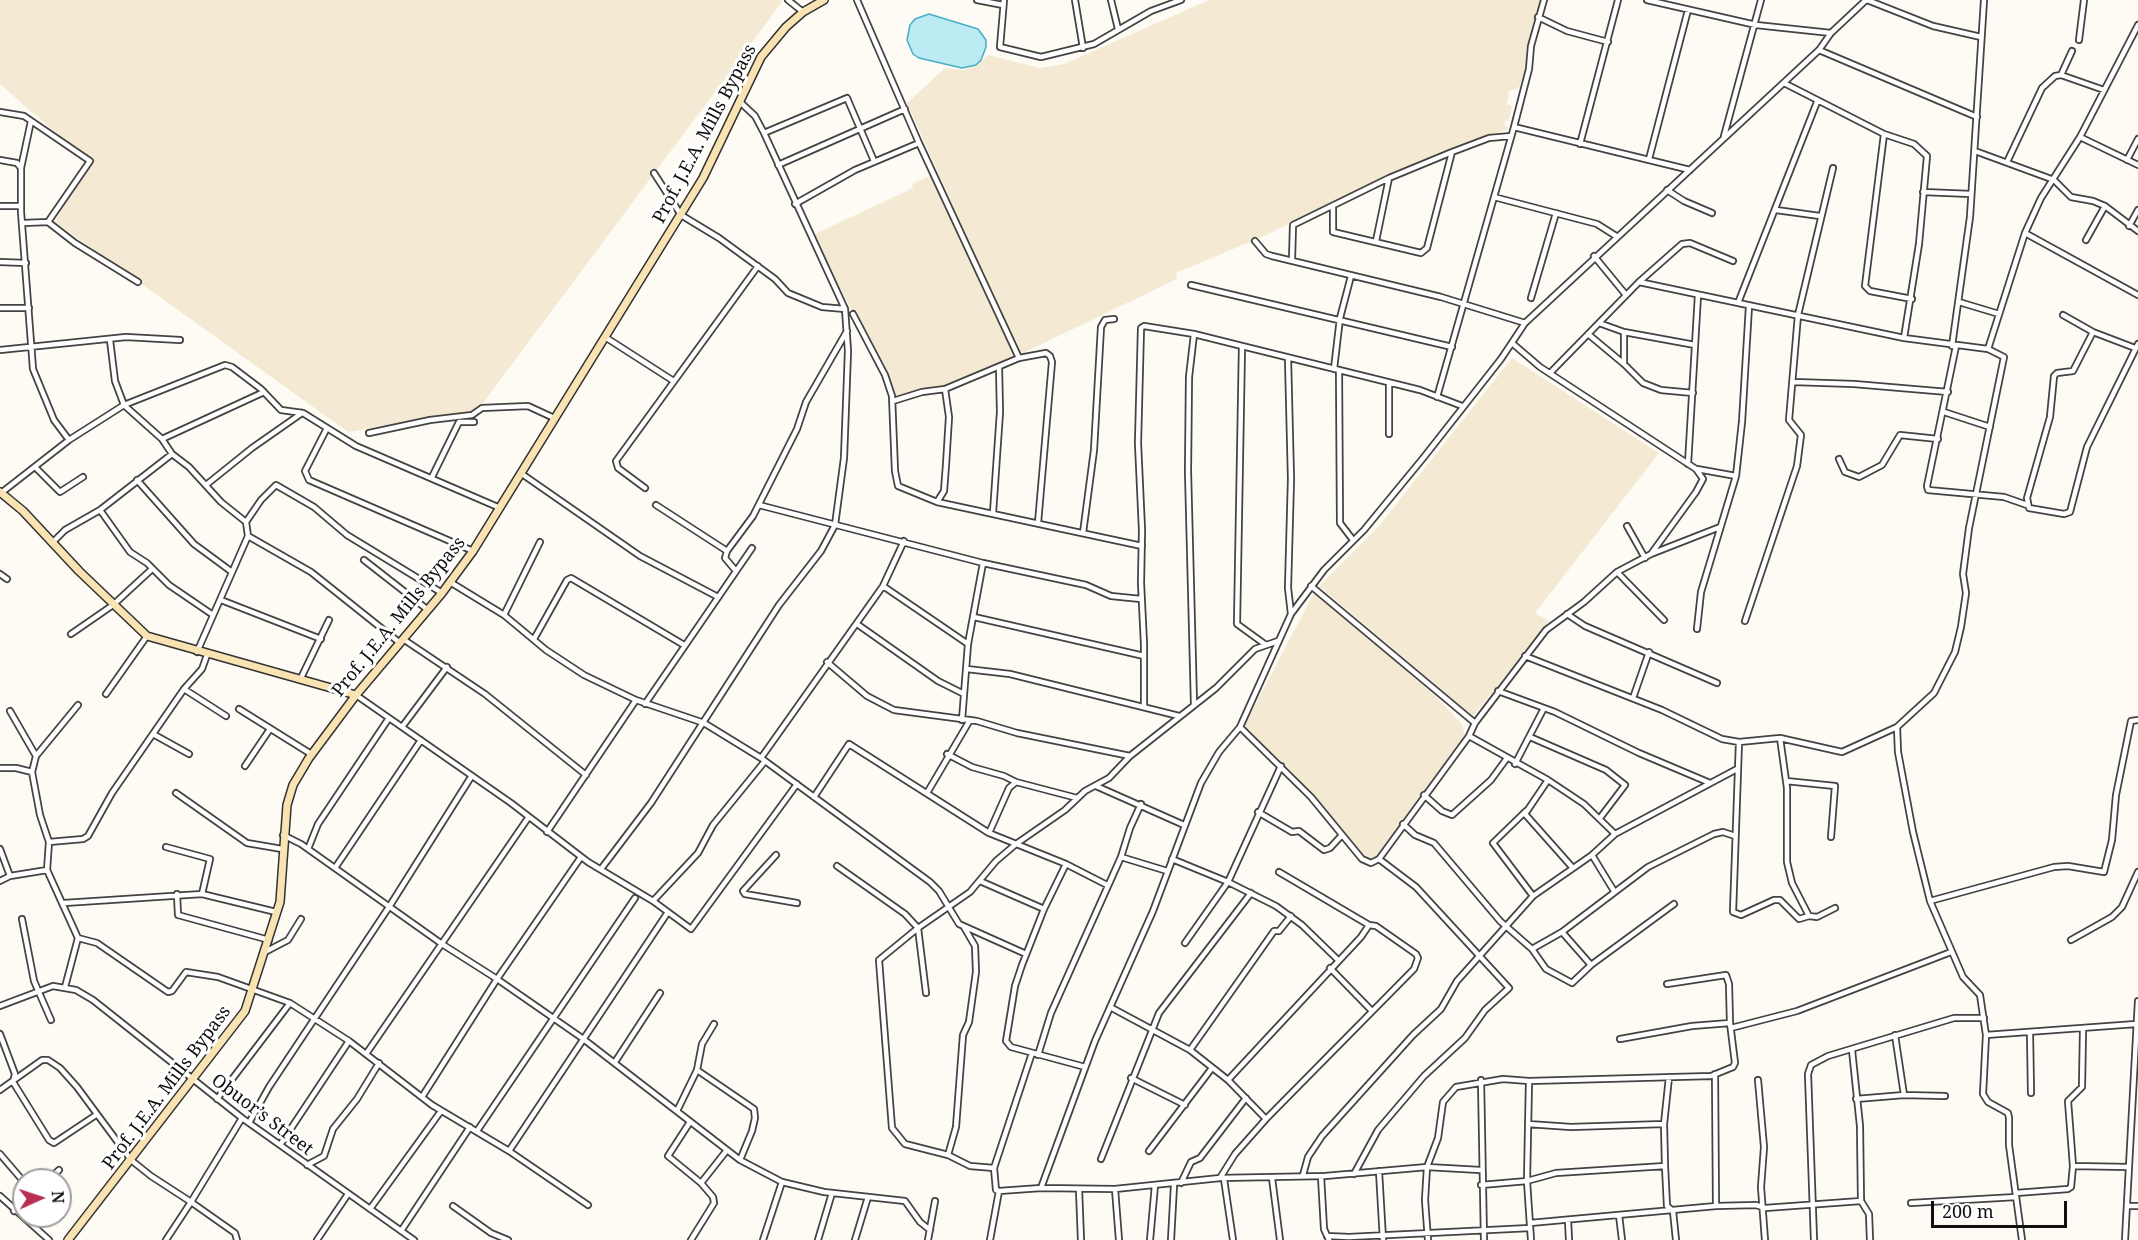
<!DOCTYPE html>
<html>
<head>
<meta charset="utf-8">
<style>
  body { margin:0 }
  #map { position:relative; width:2138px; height:1240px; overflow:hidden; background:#fefaf4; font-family:"Noto Serif",serif }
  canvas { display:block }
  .north { position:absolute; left:12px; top:1168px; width:60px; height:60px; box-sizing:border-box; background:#fff; border:2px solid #9f9f9f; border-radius:50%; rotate:87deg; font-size:16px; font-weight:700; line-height:24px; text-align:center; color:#101010 }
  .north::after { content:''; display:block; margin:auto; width:21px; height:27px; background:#b92f53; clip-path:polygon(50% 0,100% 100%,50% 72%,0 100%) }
  .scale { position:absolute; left:1931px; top:1201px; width:136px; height:27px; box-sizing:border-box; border:3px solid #101010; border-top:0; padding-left:8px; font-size:18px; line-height:21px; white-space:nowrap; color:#101010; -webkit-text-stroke:4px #fff; paint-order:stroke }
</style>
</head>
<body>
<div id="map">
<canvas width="2138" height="1240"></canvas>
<div class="north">N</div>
<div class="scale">200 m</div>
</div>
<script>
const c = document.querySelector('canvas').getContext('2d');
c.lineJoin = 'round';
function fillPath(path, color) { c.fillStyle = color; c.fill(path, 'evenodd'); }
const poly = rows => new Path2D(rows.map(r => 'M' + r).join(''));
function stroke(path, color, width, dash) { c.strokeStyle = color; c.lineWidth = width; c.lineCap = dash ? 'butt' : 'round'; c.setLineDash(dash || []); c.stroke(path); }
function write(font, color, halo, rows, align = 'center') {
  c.font = font + ' "Noto Serif",serif'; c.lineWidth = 6; c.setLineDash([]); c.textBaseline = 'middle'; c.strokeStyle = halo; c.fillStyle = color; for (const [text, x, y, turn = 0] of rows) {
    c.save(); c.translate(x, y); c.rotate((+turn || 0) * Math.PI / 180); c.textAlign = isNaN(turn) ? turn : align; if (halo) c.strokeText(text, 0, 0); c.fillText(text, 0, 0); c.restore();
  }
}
const farmland = poly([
  [0,0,780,0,782,2,477,411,348,432,55,222,88,161,0,84],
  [1209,0,1540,0,1526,74,1523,74,1519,88,1509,91,1507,104,1512,106,1509,120,1505,121,1504,126,1508,126,1508,129,1396,172,1264,236,1176,273,1177,279,1019,355,907,103,945,68,963,70,974,66,988,55,1040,68,1064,64],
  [932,175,1015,358,946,385,896,397,813,235,913,188,912,184],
  [1512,358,1659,453,1535,613,1549,621,1473,716,1319,586,1379,526],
  [1315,591,1436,697,1462,724,1465,736,1374,859,1365,858,1306,788,1244,726]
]);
const water = poly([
  [929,14,978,29,986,40,986,47,981,60,976,65,962,68,919,58,913,54,907,40,910,25,915,19,929,14]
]);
const street = poly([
  [788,0,803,12],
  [857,0,919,143,1019,358],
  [977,0,1003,5],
  [1004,0,1000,47,1041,57,1094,44,1151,11,1181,0],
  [1075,0,1083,48],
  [1111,0,1118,29],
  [1647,0,1756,25,1831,33],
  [1867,0,1933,26,1981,37],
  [1538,17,1567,31,1608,42],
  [2079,40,2084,0],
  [1819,50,1977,117],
  [2061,75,2072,51],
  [1784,83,1884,134,1914,144,1927,156,1919,244,1904,338],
  [0,112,24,116,90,161,48,222,23,223],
  [1514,127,1690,170],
  [764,133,847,98,874,161],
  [1884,134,1865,286,1870,291,1912,299],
  [1724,136,1761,0],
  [2080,137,2138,165],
  [1580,144,1618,0],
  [1975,151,2054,180,2071,197,2093,201,2105,206,2138,231],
  [1649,159,1688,10],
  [0,160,17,163,21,168,21,212,33,369,54,420,69,440],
  [2127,160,2138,139],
  [2007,162,2042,88,2055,76,2061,75,2104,90],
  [778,165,905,109],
  [21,168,31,121],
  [654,173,681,215,719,238,775,279,788,293,822,307,845,309],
  [1667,190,1684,201,1712,213],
  [1923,192,1971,194],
  [1494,197,1597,224,1616,236],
  [795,204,855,170,919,143],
  [0,206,21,206],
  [1333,208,1333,232,1421,253,1427,248,1452,152,1489,138,1511,136],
  [1776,210,1820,216],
  [48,222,75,243,138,282],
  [2129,226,2138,210],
  [2025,233,2138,295],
  [2086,240,2105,206],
  [1255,241,1266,254,1272,256,1441,297,1525,323],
  [1376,241,1389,178,1452,152],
  [1594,256,1626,295],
  [1292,260,1293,225,1389,178],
  [0,262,26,263],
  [1639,282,1904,338,1988,349,2025,233,2041,198,2080,137,2138,25],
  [1191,285,1452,347],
  [1531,298,1556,213],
  [1959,302,1999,314],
  [1738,303,1817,102],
  [0,308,29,308],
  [853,314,885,375,892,396,895,471,898,486,937,502,1142,546],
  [2063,315,2093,332,2135,348],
  [1599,323,1624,332,1695,345],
  [1624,332,1624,364],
  [2093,332,2073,371,2057,373,2054,376,2050,417,2027,498,2029,508,2064,514,2070,512,2087,447,2138,344],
  [1194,334,1189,377,1188,471,1194,704],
  [1588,334,1624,364,1643,383,1661,390,1693,393],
  [605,337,672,380],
  [110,340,115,381,124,405,162,439,172,454,189,467,221,502,246,522],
  [1242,346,1237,624,1266,645],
  [1952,346,1970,217,1984,0],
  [1956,346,1927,486,1928,490,2004,497,2027,505],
  [0,350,126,337,180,340],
  [1288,358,1291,479,1288,588,1291,614],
  [1334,369,1340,318,1351,276],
  [1339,370,1340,523,1353,540],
  [1550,373,1639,282,1682,244,1690,243,1733,261],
  [1794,382,1854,384,1948,392],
  [1437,397,1514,127,1529,69,1531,46,1544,0],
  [893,401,922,392,945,389,1019,358,1046,353,1050,356,1052,362,1038,523],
  [1944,412,1990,427],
  [326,430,305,471,309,480,473,551],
  [369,433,430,420,472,415,482,408,528,406,554,418],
  [1389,434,1389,384],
  [162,439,264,392],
  [1839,459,1845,472,1859,477,1882,465,1900,435,1938,439],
  [1688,464,1698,295],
  [35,467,60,492,83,477],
  [1697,469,1736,476],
  [522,474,640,556,718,597],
  [432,477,459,422,474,422],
  [137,480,194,544,232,572],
  [206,485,252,448,302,413],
  [645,488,618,468,616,461,758,266],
  [1,493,69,440,124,405,225,365,232,367,261,389,281,410,303,413,356,446,500,508],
  [937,502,944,491,946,465,949,417,945,389],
  [656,505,727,551],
  [759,505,983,563,1086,585,1111,596,1141,599],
  [100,510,130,552,147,563,169,585,213,615],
  [993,513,1000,412,999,367],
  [1627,526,1645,558],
  [1083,533,1094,450,1101,327,1105,320,1114,319],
  [248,536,311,572,400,643],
  [52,543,65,530,100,510,172,454],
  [1651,554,1720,527],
  [364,560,428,610],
  [736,571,725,558,727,551,753,516,797,429,806,402,847,331],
  [1617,572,1664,620],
  [0,574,7,579],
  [450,582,504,615,546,650,584,675,636,700,704,723,761,758,930,882,939,891,959,924,1026,954],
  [883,586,968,644],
  [1311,586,1475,723],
  [221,600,321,639],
  [1567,614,1585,626,1717,683],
  [504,615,540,542],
  [974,617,1144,656],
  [1745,621,1797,466,1801,435,1789,420,1798,315,1833,168],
  [857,624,938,681,962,693],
  [1697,629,1701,592,1736,476,1742,422,1749,306],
  [71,634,113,605,152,569],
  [403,639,485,694,586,775],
  [534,639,567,580,571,578,684,645],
  [197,652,248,536,246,522,261,500,276,485,314,507,347,535,442,593],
  [1525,656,1662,710,1722,739,1739,742,1780,738,1842,752,1897,727,1934,693,1955,652,1961,627,1966,593,1963,574,1969,528,2004,357,1988,349],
  [827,662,867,696,894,710,977,721,1017,733,1130,756],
  [967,669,1010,674,1179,716],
  [300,680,329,620],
  [184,689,226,716],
  [1498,691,1555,712,1639,753,1710,783],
  [106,694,147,636],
  [356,695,511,803,588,862,653,901,691,929,797,784],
  [1633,698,1649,652],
  [645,704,752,548],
  [1144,705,1144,644,1141,583,1142,530,1138,443,1141,328,1144,326,1194,334,1242,346,1420,390,1462,406],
  [239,709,311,754],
  [10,711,36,756],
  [962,720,968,644,983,563],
  [402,727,447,667],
  [1240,727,1311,797,1362,859,1371,863,1379,859,1469,736,1475,723,1546,630,1584,602,1617,572,1651,554,1696,492,1703,479,1696,469,1540,367,1512,343],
  [1897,727,1898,752,1913,832,1930,901,1963,977,1980,995,1986,1035,1983,1094,1988,1102,2008,1113,2009,1118,2009,1145,2022,1240],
  [153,734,189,754],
  [1469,736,1548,780,1584,804,1615,834],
  [1530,737,1606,770,1625,785,1600,818],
  [1780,738,1787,788,1787,862,1792,883,1809,916,1817,917,1835,908],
  [1739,742,1733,912,1741,915,1774,900,1780,900,1799,919,1809,916],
  [947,754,972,767,1004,776,1016,782],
  [761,758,883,586,904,541],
  [1515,764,1544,708],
  [245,766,270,729],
  [0,768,16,768,32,772],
  [1548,780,1525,814,1572,867],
  [1786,781,1835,786,1831,837],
  [1096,786,1184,825],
  [176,793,247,843,282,849],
  [927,793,970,720],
  [1424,795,1442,811,1452,815,1491,780,1507,758],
  [814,797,849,744,989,833],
  [1077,798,1016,782,1009,788,989,833,1066,864,1107,885],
  [1526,811,1493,843,1533,896],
  [1258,812,1292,832,1299,831,1324,850,1330,848,1342,835],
  [1403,824,1415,835,1434,843,1500,921,1532,949,1546,969,1572,983,1591,965,1674,904],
  [547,832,636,700],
  [283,835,301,844,442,944,497,979,582,1038,740,1160,782,1182,824,1192,905,1201,920,1222,930,1230],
  [49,842,83,839,88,836,112,793,184,689,202,669,207,655],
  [166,847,210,859,202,894],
  [0,849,10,876],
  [308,849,318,824,389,718],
  [776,855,743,891,745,894,797,903],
  [1592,855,1614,891],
  [1121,857,1167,871],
  [1172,859,1228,882,1276,906,1302,925,1338,960],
  [1066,864,1044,909,1022,965,1015,986,1006,1041,1011,1047,1085,1067],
  [837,866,905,914,918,928,926,993],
  [335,868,421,740],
  [601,869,651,803,779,605,821,551,835,525,844,458,848,351,845,309,764,133,755,116,739,101],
  [1279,872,1369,925],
  [0,881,10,876,47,870],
  [980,881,1044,909],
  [177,894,178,915,269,940],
  [653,901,698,853,713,825,765,761],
  [1930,901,2054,867,2068,866,2104,872,2112,840,2116,795,2131,721,2138,720],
  [64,903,202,894,276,912],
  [22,919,34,981,51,1020],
  [1562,932,1591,965],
  [78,938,97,943,168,992,172,991,186,972,218,977,290,1003,349,1041,432,1105,509,1151,588,1205],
  [2071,940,2112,917,2122,907,2138,872],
  [1185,943,1228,882,1281,766],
  [1532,949,1562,932,1648,867,1714,834,1723,832,1735,836],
  [265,952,288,940,301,919],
  [1330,968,1371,1010],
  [65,987,78,938,47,870,49,842,40,815,32,772,36,756,78,705],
  [0,1006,53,986,76,990,93,1000,242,1118,414,1240],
  [1110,1007,1190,1050,1228,1080,1266,1119,1235,1154,1220,1178],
  [1731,1028,1797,1011,1951,952],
  [2030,1033,2031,1093],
  [0,1034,15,1074,13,1082,49,1140,54,1143,96,1115],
  [1895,1035,1904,1095],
  [1986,1035,2136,1024],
  [1620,1039,1692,1026,1730,1023],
  [1190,1050,1274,931,1279,931,1291,916],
  [1852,1050,1860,1126,1861,1201,1869,1214,1870,1240],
  [366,1054,528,818],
  [1038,1055,1051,1013,1121,857,1130,828,1141,804],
  [615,1062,660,993],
  [697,1070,754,1109,755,1118,752,1131,740,1160],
  [1715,1074,1716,1206],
  [1669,1077,1664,1124,1665,1166,1667,1206,1673,1211,1676,1240],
  [1131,1078,1185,1105],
  [1228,1080,1361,937,1369,925,1376,926,1416,954,1418,958,1414,969,1266,1119],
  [1481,1080,1484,1240],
  [1758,1080,1764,1147,1761,1187,1765,1240],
  [1529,1081,1527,1181,1531,1240],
  [0,1090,42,1060,48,1060,60,1068,77,1087,131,1160,151,1176,191,1202,242,1118],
  [422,1097,497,979,581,857],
  [217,1099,290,1003],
  [1856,1099,1904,1095,1945,1096],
  [677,1111,697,1070,702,1044,714,1024],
  [690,1122,668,1156,701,1183,713,1197,714,1203,691,1240],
  [249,1123,269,1087,389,907,471,777],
  [1528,1124,1571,1127,1664,1124],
  [477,1131,635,898],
  [280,1145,349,1041],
  [509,1151,668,912],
  [1149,1151,1212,1068],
  [0,1154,24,1182],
  [948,1155,956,1127,963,1035,969,1022,976,972,975,946,964,927],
  [1101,1159,1159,1013,1251,893],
  [307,1165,324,1156,333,1129,357,1099,379,1063],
  [2073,1166,2129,1167],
  [994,1168,970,1166,948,1155,905,1144,892,1128,879,960,918,928,970,892,996,861,1016,844,1065,810,1085,791,1109,778,1130,756,1216,688,1255,649,1278,641],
  [1379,1171,1383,1240],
  [1354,1174,1378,1130,1424,1076,1465,1038,1485,1010,1509,988,1416,887,1379,859],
  [1303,1175,1308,1157,1322,1136,1413,1035,1441,1009,1457,981,1533,896,1592,855,1615,834,1737,769],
  [1321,1176,1324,1229,1329,1240],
  [1272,1178,1280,1240],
  [1224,1179,1233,1240],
  [48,1180,59,1170],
  [701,1183,727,1150],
  [1181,1183,1191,1162,1200,1158,1246,1098],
  [1481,1185,1527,1181,1556,1173,1665,1166],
  [1041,1188,1115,1189,1220,1178,1325,1176,1427,1167,1480,1170],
  [1079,1189,1081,1240],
  [1115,1189,1119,1240],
  [999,1191,996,1190,994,1168,1032,1053],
  [2016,1193,2068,1189,2071,1187,2073,1166,2068,1101,2082,1087,2083,1030],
  [0,1196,49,1240],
  [1911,1203,2016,1197],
  [453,1206,491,1233,508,1240],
  [2127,1206,2138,1206],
  [370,1209,441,1111],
  [14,1211,24,1202],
  [1619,1215,1622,1240],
  [1568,1220,1569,1240],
  [1530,1223,1716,1206,1756,1205,1765,1208,1861,1201],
  [401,1231,470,1127],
  [1327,1236,1349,1237,1530,1228],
  [166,1240,191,1202,235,1233,237,1240],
  [317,1240,348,1194],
  [763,1240,782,1182],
  [818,1240,832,1193],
  [855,1240,868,1197],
  [928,1240,935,1201],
  [990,1240,999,1191,1041,1188,1095,1041,1153,911,1201,783,1219,752,1240,727,1291,614,1324,570,1364,530,1424,457,1501,359,1525,323,1819,50,1831,33,1866,0],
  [1150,1240,1155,1185],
  [1171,1240,1174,1185],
  [1428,1240,1425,1200,1427,1167,1438,1138,1443,1102,1456,1087,1503,1079,1529,1081,1711,1076,1733,1067,1735,1063,1730,1023,1729,984,1726,975,1667,984],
  [1814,1240,1808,1074,1811,1065,1828,1056,1954,1018,1984,1018],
  [2125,1240,2138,1001]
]);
const secondary = poly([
  [0,492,23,511,79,571,147,636,356,695],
  [68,1240,245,1011,280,902,287,805,293,785,309,758,356,695,442,593,473,551,703,178,761,57,786,27,803,12,824,0]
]);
const streetNames = [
  ["Prof. J.E.A. Mills Bypass",705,134,-62],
  ["Prof. J.E.A. Mills Bypass",399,617,-51],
  ["Prof. J.E.A. Mills Bypass",167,1088,-53],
  ["Obuor’s Street",262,1115,37]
];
fillPath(farmland, '#f4ead4');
fillPath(water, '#bbeaf3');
stroke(water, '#46aec6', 1.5);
stroke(street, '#434343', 8);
stroke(secondary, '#323232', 10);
stroke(street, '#fff', 4.5);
stroke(secondary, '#fae3b3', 7);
write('18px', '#101010', '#fff', streetNames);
</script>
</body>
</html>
